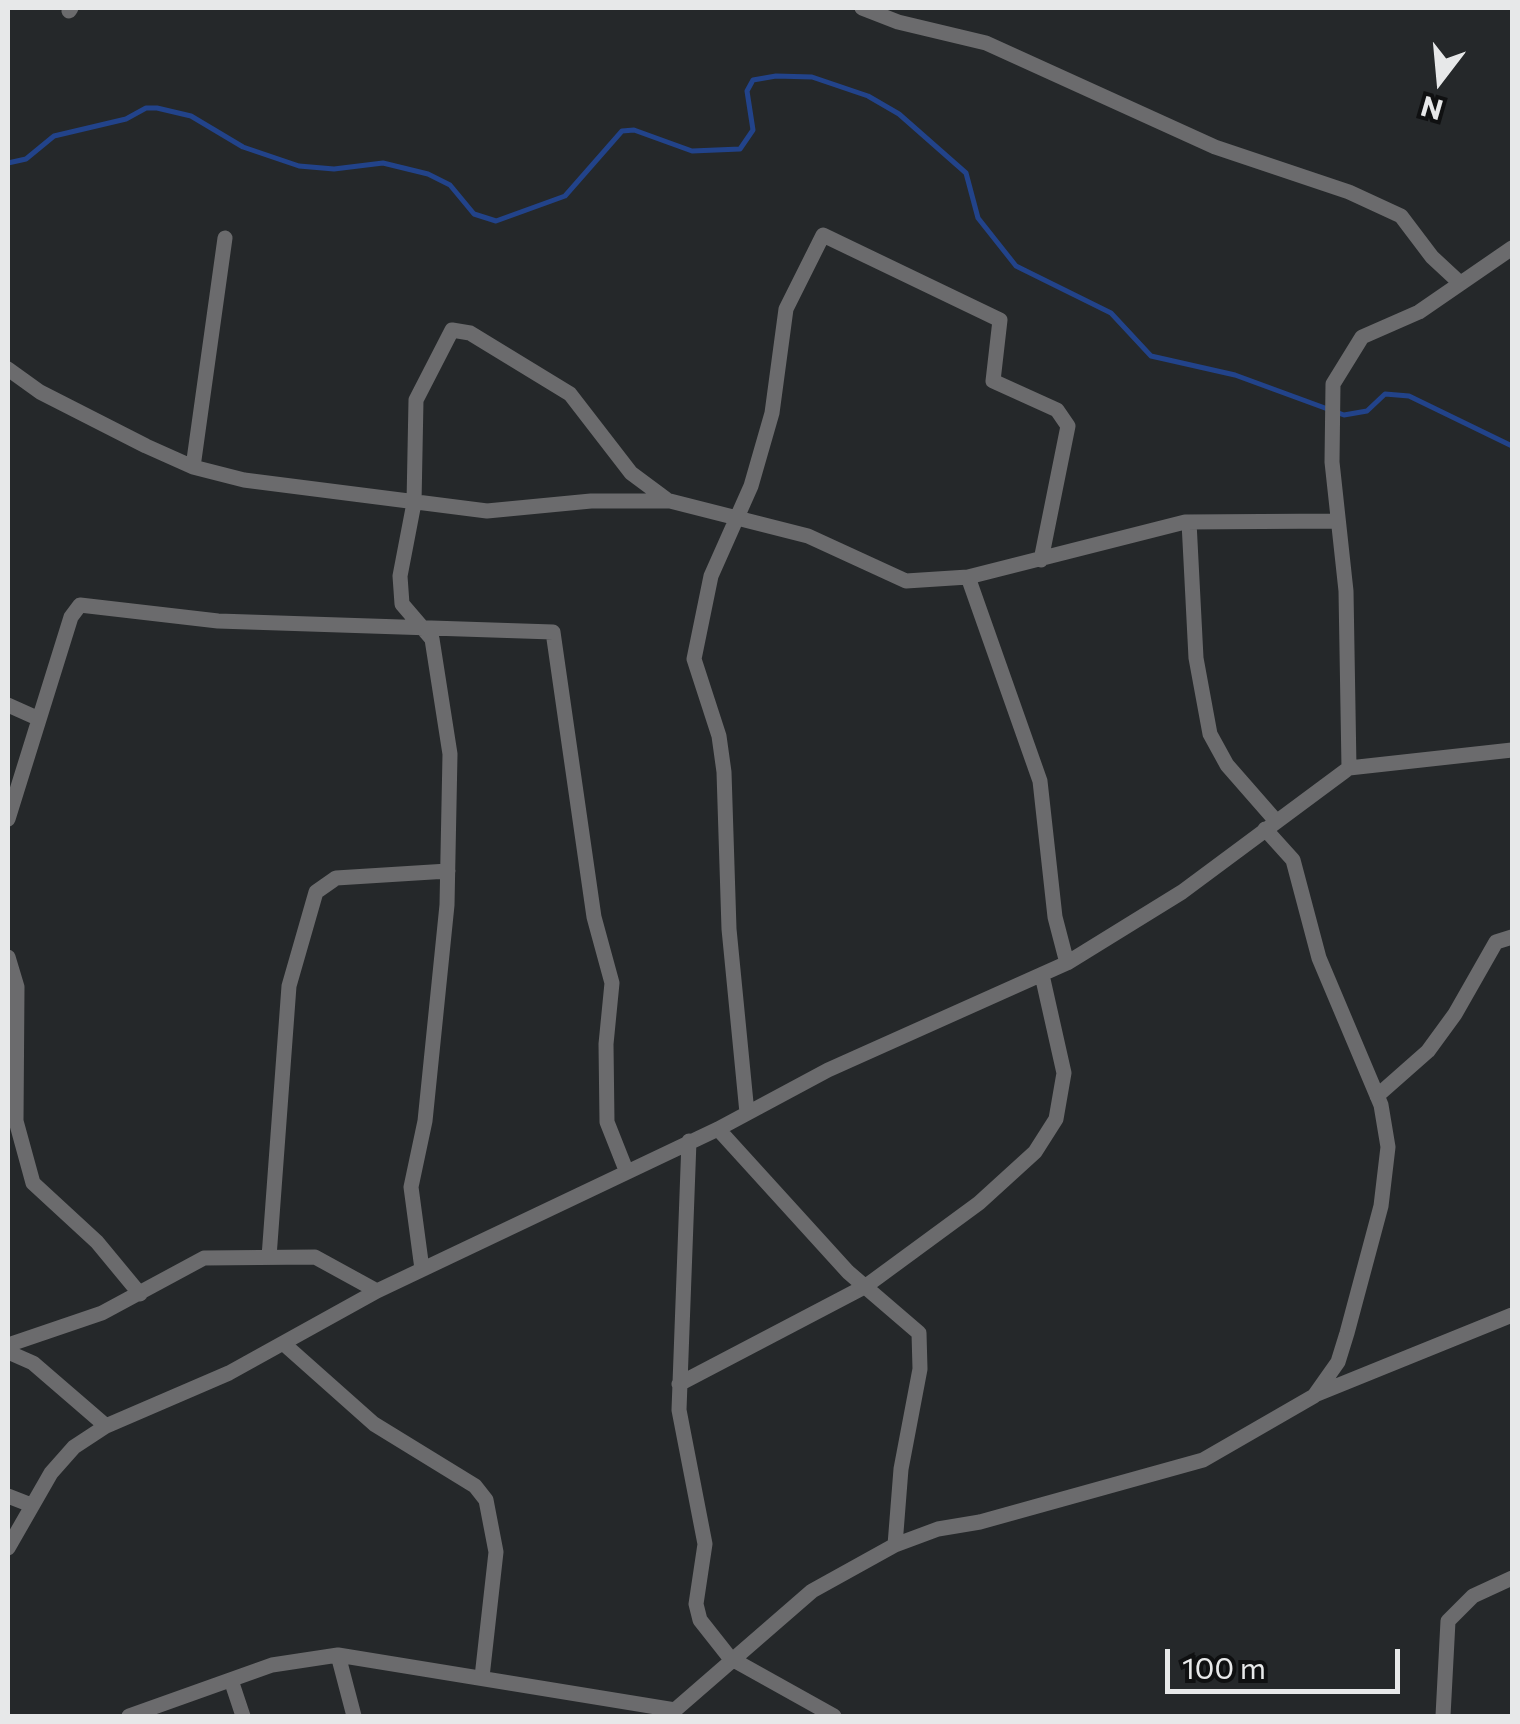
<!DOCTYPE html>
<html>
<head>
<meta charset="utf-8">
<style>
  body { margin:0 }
  #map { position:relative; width:1520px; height:1724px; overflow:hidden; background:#25282a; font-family:Commissioner,sans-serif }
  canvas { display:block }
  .frame { position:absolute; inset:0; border:10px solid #e7e8e9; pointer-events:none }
  .north { position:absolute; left:1390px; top:30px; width:100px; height:100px; -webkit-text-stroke:8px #0f1011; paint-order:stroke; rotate:196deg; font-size:28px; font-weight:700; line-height:40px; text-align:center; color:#e7e8e9 }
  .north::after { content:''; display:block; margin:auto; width:35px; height:45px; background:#e7e8e9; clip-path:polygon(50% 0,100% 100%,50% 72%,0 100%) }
  .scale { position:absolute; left:1165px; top:1649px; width:235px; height:45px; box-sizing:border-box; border:5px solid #e7e8e9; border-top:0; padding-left:12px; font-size:30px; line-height:35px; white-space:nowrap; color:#e7e8e9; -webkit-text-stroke:8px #0f1011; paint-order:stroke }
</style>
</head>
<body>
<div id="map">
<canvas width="1520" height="1724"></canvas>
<div class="frame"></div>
<div class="north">N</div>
<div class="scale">100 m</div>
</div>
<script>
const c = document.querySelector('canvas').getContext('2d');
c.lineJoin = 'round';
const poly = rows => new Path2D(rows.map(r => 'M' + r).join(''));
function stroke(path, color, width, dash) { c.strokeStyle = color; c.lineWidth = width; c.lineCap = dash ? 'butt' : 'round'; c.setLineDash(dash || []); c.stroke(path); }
const stream = poly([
  [8,163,26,159,54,136,126,119,146,108,157,108,191,116,243,147,299,166,334,169,383,163,428,174,450,185,474,214,496,221,565,196,622,131,634,130,692,151,740,149,753,130,747,91,753,80,776,76,812,77,868,96,899,114,966,173,978,218,1016,266,1111,313,1151,356,1235,375,1344,415,1367,411,1385,394,1409,396,1512,446]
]);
const street = poly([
  [862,8,898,22,986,43,1215,147,1349,192,1401,216,1432,257,1460,283],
  [69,11,71,8],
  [8,369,40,392,146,446,193,467,244,480,487,511,591,501,670,501,808,536,906,581,968,577,1185,522,1338,521],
  [193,467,225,238],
  [1189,522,1196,658,1210,734,1227,765,1276,821],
  [968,577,1040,781,1055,917,1067,963],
  [8,705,37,718],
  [1349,768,1346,591,1332,462,1333,384,1362,337,1419,312,1512,248],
  [8,819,71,617,80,605,218,621,553,632,594,917,612,983,606,1044,607,1122,626,1170],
  [8,957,17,987,16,1121,33,1183,97,1242,140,1294],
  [1377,1096,1428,1051,1455,1014,1496,942,1512,937],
  [747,1113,729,929,724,772,719,736,694,659,711,576,751,486,772,413,786,309,823,235,1000,320,993,381,1057,410,1068,426,1041,560],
  [718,1129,848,1272,919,1333,920,1369,901,1469,895,1545],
  [689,1141,679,1410,705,1544,696,1604,700,1620,730,1658,834,1716],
  [269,1257,289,986,316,892,336,878,448,871],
  [422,1269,411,1187,425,1121,447,905,450,754,432,639,402,604,400,576,414,503,416,400,452,330,470,333,570,394,631,473,666,499],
  [284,1344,374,1424,475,1486,486,1500,496,1552,482,1677],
  [8,1345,102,1313,204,1258,315,1257,377,1291],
  [8,1352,33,1363,106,1426],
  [679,1384,866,1286,979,1203,1035,1152,1056,1119,1064,1073,1042,975],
  [1317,1394,1512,1315],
  [8,1496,31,1505],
  [8,1548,51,1473,74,1447,106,1426,229,1373,377,1291,718,1129,828,1070,1067,963,1182,892,1349,768,1512,750],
  [338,1655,354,1716],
  [231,1680,243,1716],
  [129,1716,272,1665,338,1655,675,1710,812,1591,895,1545,938,1529,980,1522,1203,1460,1314,1396,1338,1362,1347,1333,1381,1206,1388,1147,1381,1105,1319,958,1293,860,1265,829],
  [1443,1716,1448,1621,1473,1596,1512,1578]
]);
stroke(stream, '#22438a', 5);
stroke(street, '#6b6b6d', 15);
</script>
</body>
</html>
